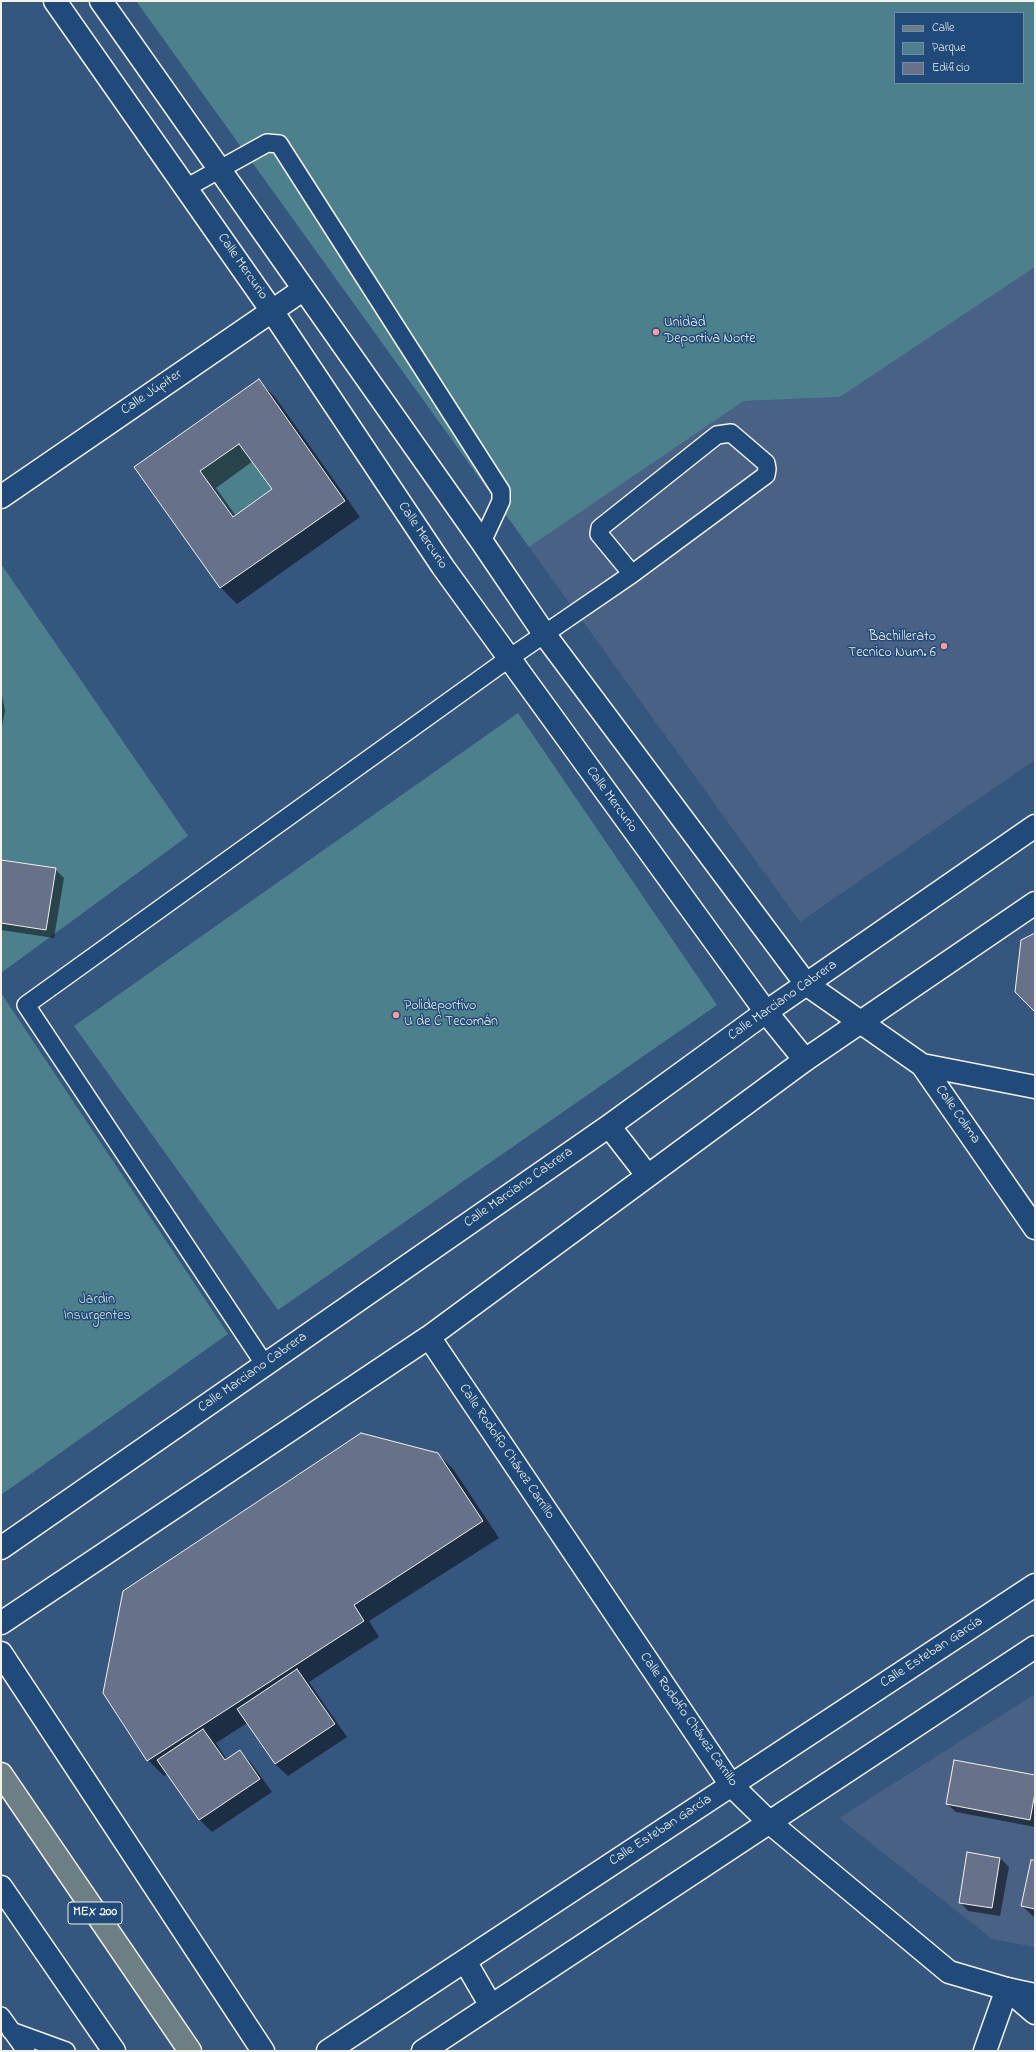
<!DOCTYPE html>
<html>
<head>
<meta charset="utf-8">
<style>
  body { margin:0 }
  #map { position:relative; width:1036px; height:2052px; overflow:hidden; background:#35567f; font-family:"Indie Flower",sans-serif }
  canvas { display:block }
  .frame { position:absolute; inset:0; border:2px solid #f4f1e8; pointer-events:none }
  .legend { position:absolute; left:894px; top:12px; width:130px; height:72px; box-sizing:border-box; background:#1f4a7a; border:1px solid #748da6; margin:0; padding:5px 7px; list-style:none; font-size:12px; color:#f4f1e8 }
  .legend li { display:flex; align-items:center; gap:8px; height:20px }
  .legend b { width:20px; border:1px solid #748da6 }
</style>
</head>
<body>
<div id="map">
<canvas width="1036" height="2052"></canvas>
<div class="frame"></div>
<ul class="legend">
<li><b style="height:5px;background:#6d7e84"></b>Calle</li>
<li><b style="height:11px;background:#4c808c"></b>Parque</li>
<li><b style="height:11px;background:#68718a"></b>Edificio</li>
</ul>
</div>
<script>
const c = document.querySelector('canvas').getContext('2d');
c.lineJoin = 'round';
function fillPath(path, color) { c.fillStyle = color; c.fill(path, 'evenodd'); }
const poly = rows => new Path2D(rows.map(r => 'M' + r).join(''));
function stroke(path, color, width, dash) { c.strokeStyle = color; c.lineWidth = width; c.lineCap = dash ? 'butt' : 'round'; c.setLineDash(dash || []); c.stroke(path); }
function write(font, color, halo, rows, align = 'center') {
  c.font = font + ' "Indie Flower",sans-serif'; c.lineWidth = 3; c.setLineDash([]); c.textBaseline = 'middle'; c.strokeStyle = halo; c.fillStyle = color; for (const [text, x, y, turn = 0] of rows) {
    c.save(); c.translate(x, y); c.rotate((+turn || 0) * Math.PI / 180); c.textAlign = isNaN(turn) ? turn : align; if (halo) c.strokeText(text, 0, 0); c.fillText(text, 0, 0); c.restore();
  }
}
const built = poly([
  [1035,267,1035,760,800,922,529,547,744,401,840,397],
  [1035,1694,1035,1947,992,1939,839,1818]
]);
const green = poly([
  [136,1,1035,1,1035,267,840,397,744,401,529,547],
  [895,13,1023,13,1023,83,895,83],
  [239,444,272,489,233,517,200,471],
  [1,564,188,836,1,973],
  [518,713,717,1005,278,1310,74,1026],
  [1,993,228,1334,1,1495]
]);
const shadow = poly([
  [259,381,275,397,360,517,237,604,221,588,135,467],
  [253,461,274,489,236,516,216,488],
  [1,691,5,711,1,731],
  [1,861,55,869,64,878,54,938,1,930],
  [438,1454,454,1470,499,1538,369,1621,379,1637,309,1682,347,1737,288,1776,275,1764,247,1723,216,1743,227,1760,240,1751,252,1764,272,1792,212,1832,200,1820,168,1774,164,1776,148,1760],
  [1035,1776,1035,1827,956,1812,947,1804],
  [967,1853,1000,1858,1009,1867,1000,1916,968,1911,960,1902],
  [1035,1861,1035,1918,1022,1906]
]);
const building = poly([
  [259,379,345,501,220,588,134,467,259,379],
  [239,444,272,489,233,517,200,471,239,444],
  [1,860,56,868,46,930,1,923,1,860],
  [1035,933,1035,1012,1015,992,1021,940,1035,933],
  [361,1433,438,1453,483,1521,354,1605,364,1621,147,1761,103,1693,123,1591,361,1433],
  [297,1669,335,1724,275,1764,237,1709,297,1669],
  [203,1729,225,1760,240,1750,260,1779,199,1820,157,1760,203,1729],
  [954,1760,1035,1775,1035,1793,1030,1820,946,1804,954,1760],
  [967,1852,1000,1858,992,1908,959,1903,967,1852],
  [1031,1860,1035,1860,1035,1909,1021,1906,1031,1860]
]);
const lane = poly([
  [186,188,267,143,279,144,501,491,501,501,482,542],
  [265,1365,26,1005,508,659,632,574,766,475,767,469,766,463,731,433,717,435,600,528,599,534,632,574],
  [1,2016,26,2051],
  [11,2031,66,2051]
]);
const street = poly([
  [55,1,272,311,443,567,766,1012,805,1060],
  [101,1,482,542,545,635,806,984,922,1065,1035,1228],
  [1,497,304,289],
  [922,1065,1035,1087],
  [465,1961,491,2006],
  [328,2051,1035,1585],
  [423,2051,1035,1647],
  [985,2051,1007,1989,1035,1995]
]);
const secondary = poly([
  [609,1126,647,1175],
  [429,1337,731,1785,769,1822,949,1972,1007,1989,1035,2013],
  [1,1548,609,1126,766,1012,1035,826],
  [1,1623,429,1337,805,1060,1035,903],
  [1,1653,263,2051],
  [1,1887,114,2051]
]);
const primary = poly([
  [1,1774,190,2051]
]);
const markers = [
  [656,332,4,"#ff9aa2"],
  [944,646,4,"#ff9aa2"],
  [396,1015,4,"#ff9aa2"]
];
const shields = [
  [95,1913,54]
];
const shieldNames = [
  ["MEX 200",95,1913]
];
const streetNames = [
  ["Calle Mercurio",242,267,55],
  ["Calle Júpiter",152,393,-34],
  ["Calle Mercurio",422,536,56],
  ["Calle Mercurio",611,800,54],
  ["Calle Marciano Cabrera",783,1001,-35],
  ["Calle Colima",957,1115,55],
  ["Calle Marciano Cabrera",519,1188,-35],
  ["Calle Marciano Cabrera",253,1373,-35],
  ["Calle Rodolfo Chávez Carrillo",506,1452,56],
  ["Calle Esteban García",932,1653,-33],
  ["Calle Rodolfo Chávez Carrillo",688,1720,55],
  ["Calle Esteban García",661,1831,-33]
];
const poiNames = [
  ["Unidad",664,324],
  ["Deportiva Norte",664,340],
  ["Bachillerato",936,638,"right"],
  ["Tecnico Num. 6",936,654,"right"],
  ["Polideportivo",404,1007],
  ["U de C Tecomán",404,1023]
];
const parkNames = [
  ["Jardín",97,1301],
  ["Insurgentes",97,1317]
];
fillPath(built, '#486184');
fillPath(green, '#4c808c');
fillPath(shadow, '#0007');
fillPath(building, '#68718a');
stroke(building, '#f4f1e8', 1);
stroke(lane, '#f4f1e8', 20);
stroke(street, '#f4f1e8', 25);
stroke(secondary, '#f4f1e8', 25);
stroke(primary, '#f4f1e8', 25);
stroke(lane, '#1f4a7a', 17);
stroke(street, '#1f4a7a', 22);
stroke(secondary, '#1f4a7a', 22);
stroke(primary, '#6d7e84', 22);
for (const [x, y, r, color] of markers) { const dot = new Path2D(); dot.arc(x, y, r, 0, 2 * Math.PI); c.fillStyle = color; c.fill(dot); stroke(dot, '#1f4a7a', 1.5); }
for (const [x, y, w] of shields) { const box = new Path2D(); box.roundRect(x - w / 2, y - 11, w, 22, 3); c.fillStyle = '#1f4a7a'; c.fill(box); stroke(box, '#f4f1e8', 1); }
write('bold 13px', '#f4f1e8', null, shieldNames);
write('14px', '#f4f1e8', '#1f4a7a', streetNames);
write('14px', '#f4f1e8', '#1f4a7a', poiNames, 'left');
write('14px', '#dbe0da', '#1f4a7a', parkNames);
</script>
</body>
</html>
